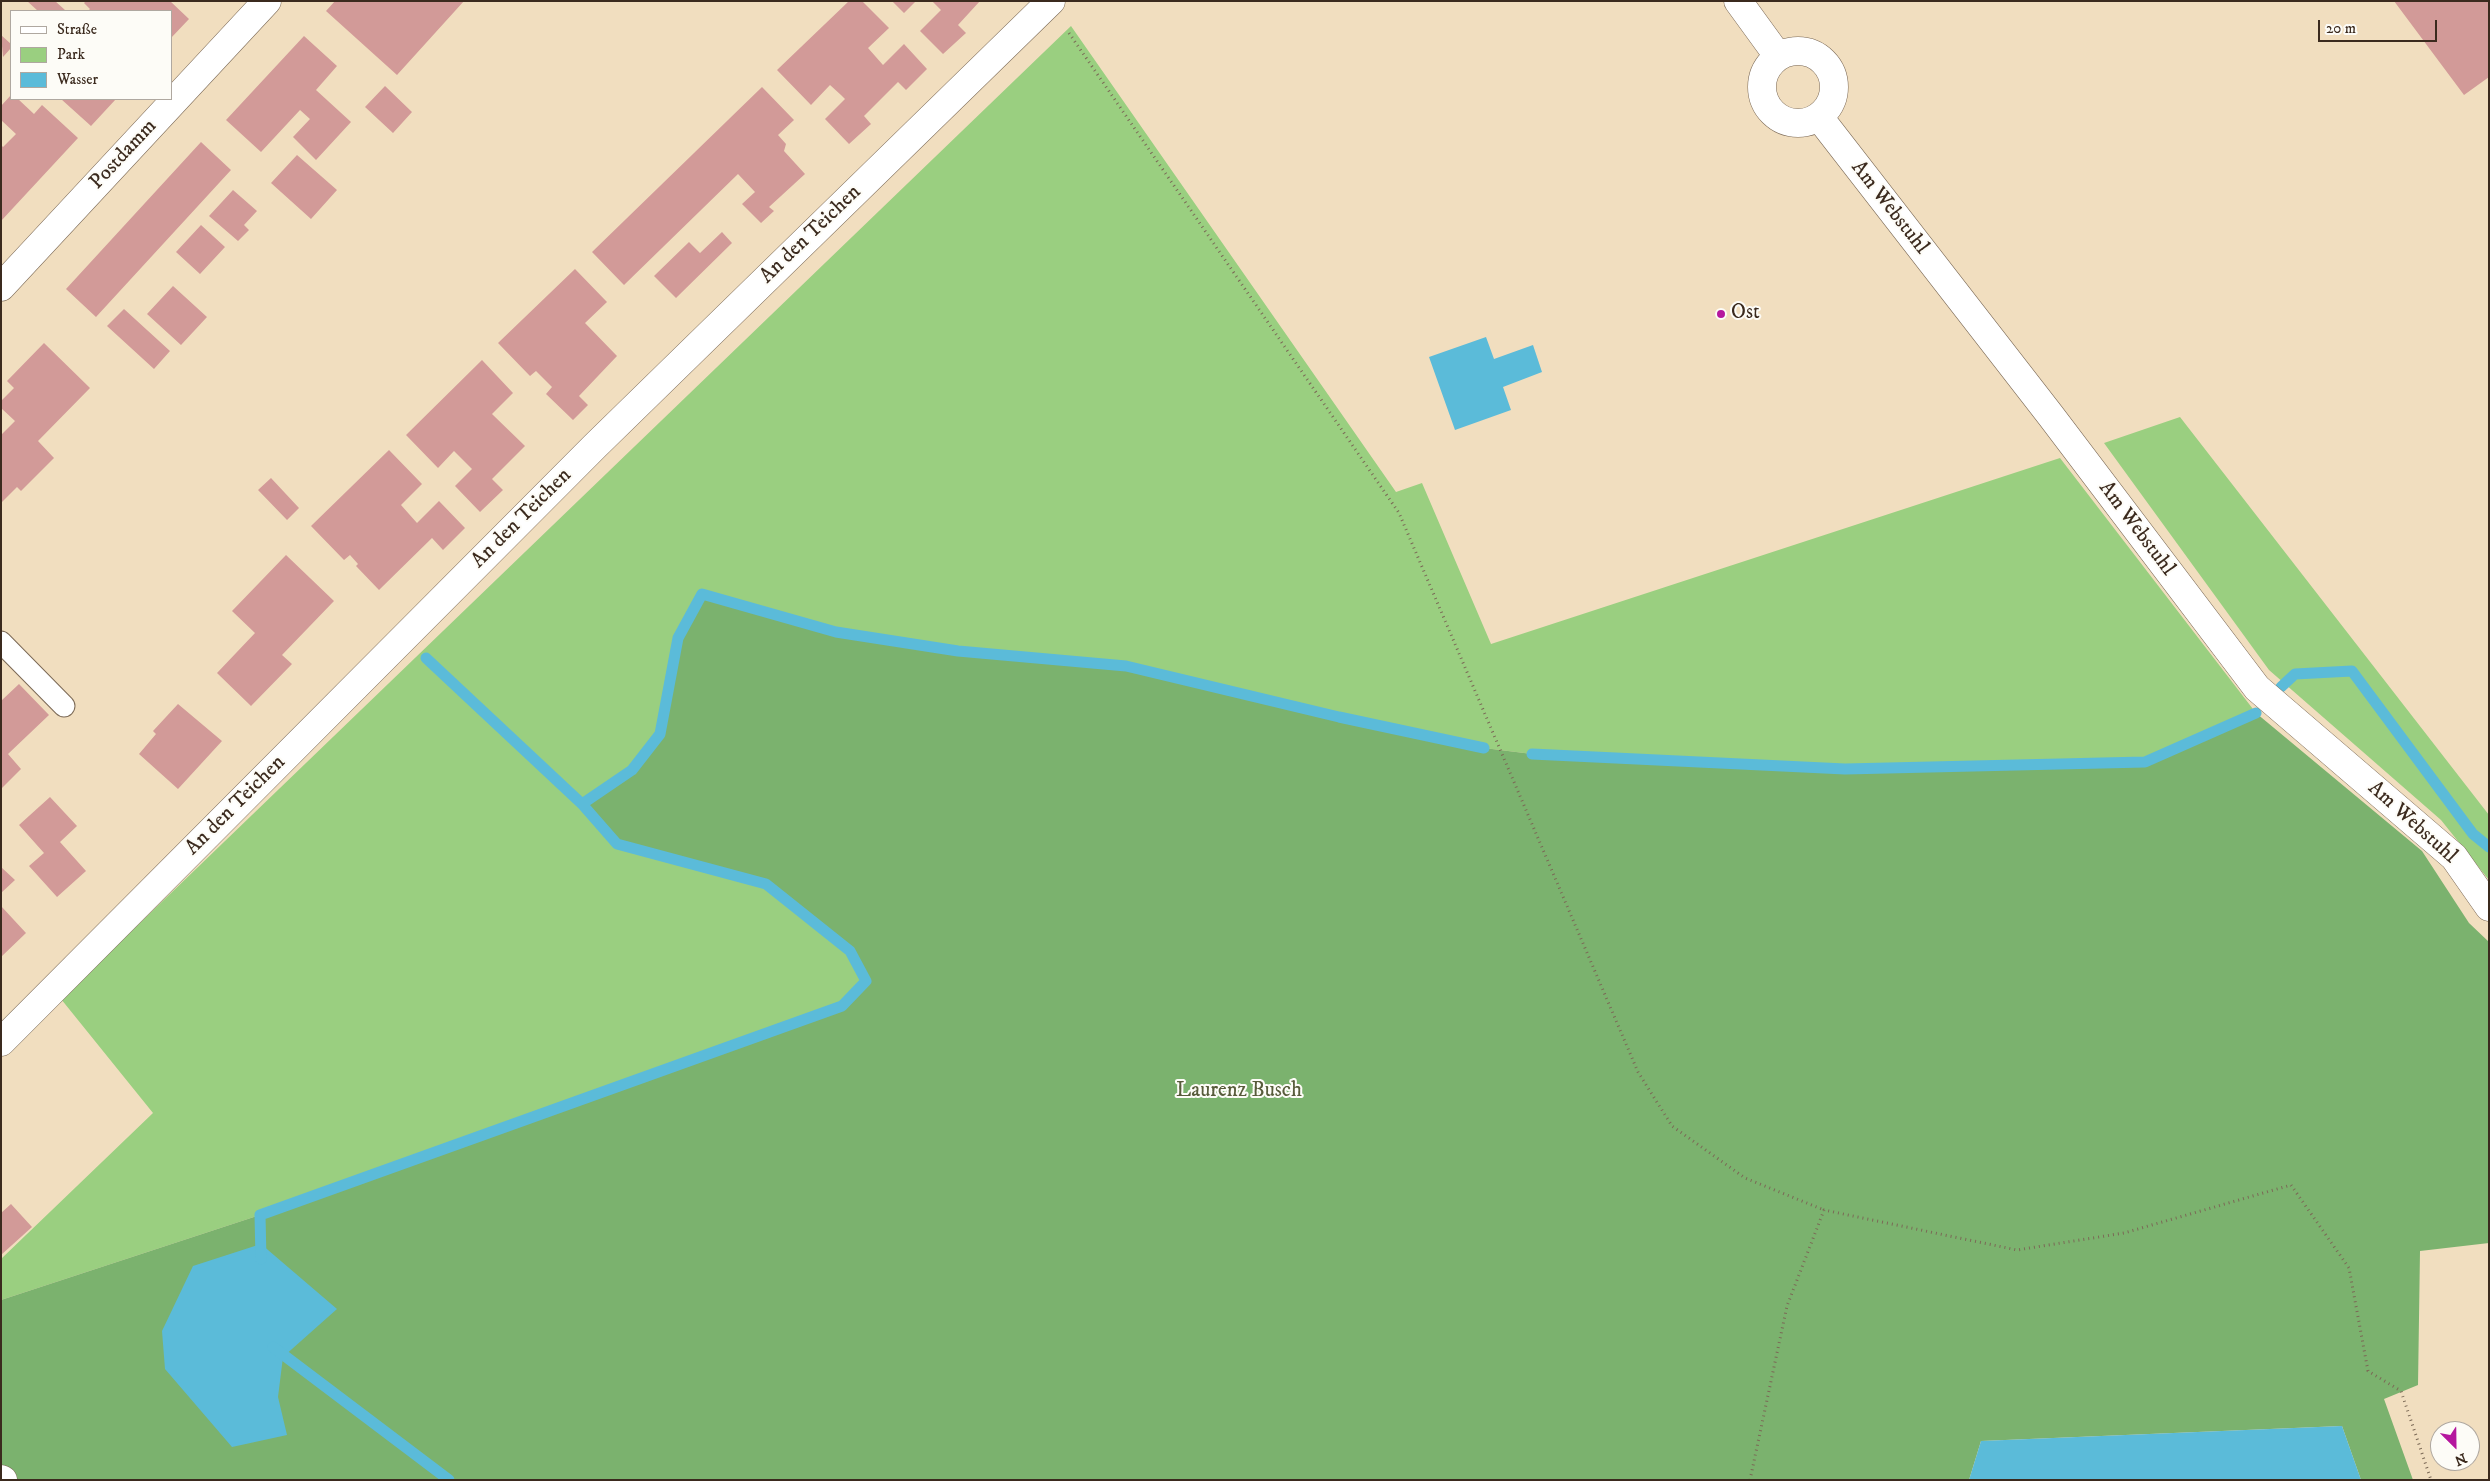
<!DOCTYPE html>
<html>
<head>
<meta charset="utf-8">
<style>
  body { margin:0 }
  #map { position:relative; width:2490px; height:1481px; overflow:hidden; background:#f1debf; font-family:"IM FELL DW Pica",serif }
  canvas { display:block }
  .frame { position:absolute; inset:0; border:2px solid #3b2a1e; pointer-events:none }
  .legend { position:absolute; left:10px; top:10px; width:162px; height:90px; box-sizing:border-box; background:#fdfcf7; border:1px solid #afa8a0; margin:0; padding:6px 9px; list-style:none; font-size:15px; color:#3b2a1e }
  .legend li { display:flex; align-items:center; gap:10px; height:25px }
  .legend b { width:25px; border:1px solid #afa8a0 }
  .north { position:absolute; left:2430px; top:1421px; width:50px; height:50px; box-sizing:border-box; background:#fdfcf7; border:1px solid #afa8a0; border-radius:50%; rotate:157deg; font-size:14px; font-weight:700; line-height:20px; text-align:center; color:#3b2a1e }
  .north::after { content:''; display:block; margin:auto; width:18px; height:22px; background:#b5179e; clip-path:polygon(50% 0,100% 100%,50% 72%,0 100%) }
  .scale { position:absolute; left:2318px; top:20px; width:119px; height:22px; box-sizing:border-box; border:2px solid #3b2a1e; border-top:0; padding-left:6px; font-size:15px; line-height:18px; white-space:nowrap; color:#3b2a1e; -webkit-text-stroke:4px #fdfcf7; paint-order:stroke }
</style>
</head>
<body>
<div id="map">
<canvas width="2490" height="1481"></canvas>
<div class="frame"></div>
<ul class="legend">
<li><b style="height:6px;background:#fff"></b>Straße</li>
<li><b style="height:14px;background:#9acf80"></b>Park</li>
<li><b style="height:14px;background:#5bbbd9"></b>Wasser</li>
</ul>
<div class="north">N</div>
<div class="scale">20 m</div>
</div>
<script>
const c = document.querySelector('canvas').getContext('2d');
c.lineJoin = 'round';
function fillPath(path, color) { c.fillStyle = color; c.fill(path, 'evenodd'); }
const poly = rows => new Path2D(rows.map(r => 'M' + r).join(''));
function stroke(path, color, width, dash) { c.strokeStyle = color; c.lineWidth = width; c.lineCap = dash ? 'butt' : 'round'; c.setLineDash(dash || []); c.stroke(path); }
function write(font, color, halo, rows, align = 'center') {
  c.font = font + ' "IM FELL DW Pica",serif'; c.lineWidth = 4; c.setLineDash([]); c.textBaseline = 'middle'; c.strokeStyle = halo; c.fillStyle = color; for (const [text, x, y, turn = 0] of rows) {
    c.save(); c.translate(x, y); c.rotate((+turn || 0) * Math.PI / 180); c.textAlign = isNaN(turn) ? turn : align; if (halo) c.strokeText(text, 0, 0); c.fillText(text, 0, 0); c.restore();
  }
}
const green = poly([
  [1071,26,1396,492,1422,483,1491,644,2060,458,2256,713,2145,762,1845,769,1532,754,1484,748,1339,717,1126,666,958,651,836,632,702,594,678,638,660,734,632,770,582,805,618,844,766,884,850,951,866,981,842,1006,260,1215,1,1300,1,1259,153,1113,61,999],
  [2180,417,2489,815,2489,880,2441,820,2269,670,2104,443]
]);
const forest = poly([
  [702,594,836,632,958,651,1126,666,1339,717,1484,748,1532,754,1845,769,2145,762,2256,713,2422,851,2469,923,2489,942,2489,1243,2420,1251,2418,1385,2384,1399,2413,1480,2361,1480,2342,1426,1981,1441,1969,1480,1,1480,1,1300,260,1215,842,1006,866,981,850,951,766,884,617,844,582,804,632,770,660,734,678,638]
]);
const water = poly([
  [1486,337,1494,359,1533,345,1542,372,1503,387,1511,410,1455,430,1429,357],
  [261,1244,337,1309,283,1357,278,1397,287,1435,232,1447,165,1369,162,1331,193,1266],
  [2342,1426,2361,1480,1969,1480,1981,1441]
]);
const stream = poly([
  [2281,687,2295,674,2352,671,2473,834,2489,847],
  [1532,754,1845,769,2145,762,2256,713],
  [582,804,632,770,660,734,678,638,702,594,836,632,958,651,1126,666,1339,717,1484,748],
  [261,1259,260,1215,842,1006,866,981,850,951,766,884,617,844,582,804,426,658],
  [273,1347,449,1480]
]);
const building = poly([
  [27,1,55,1,65,10,38,11],
  [86,1,170,1,189,19,171,38,171,11,88,11,90,9,84,3],
  [335,1,464,1,397,75,326,11],
  [849,1,862,1,889,28,868,48,883,65,904,44,927,69,906,90,898,82,864,116,871,124,849,144,825,119,845,99,841,95,830,85,811,105,777,70],
  [892,1,916,1,904,13],
  [932,1,980,1,958,25,966,33,943,54,920,31,941,10],
  [2394,1,2489,1,2489,77,2464,95],
  [1,35,11,44,11,48,3,57],
  [304,36,337,66,316,90,351,122,316,160,293,137,310,119,300,110,261,152,226,120],
  [385,86,412,112,393,133,365,107],
  [762,87,794,120,778,135,786,144,784,151,805,174,769,207,774,211,761,223,742,204,755,192,738,174,624,285,592,252],
  [11,95,11,99,18,99,34,114,42,105,78,138,1,221,1,145,3,147,16,134,1,120,1,106],
  [61,99,116,99,91,126],
  [201,142,231,170,96,317,66,289],
  [297,155,337,190,311,219,271,183],
  [233,190,257,211,244,225,249,230,238,241,209,216],
  [201,225,225,247,200,274,176,252],
  [722,232,732,243,676,298,654,276,689,242,700,253],
  [575,269,607,302,585,323,617,356,579,396,588,405,573,420,546,394,552,387,536,371,530,376,498,343],
  [173,286,207,317,181,345,147,314],
  [124,309,170,351,154,369,107,326],
  [44,343,90,388,38,441,54,458,21,491,17,487,1,503,1,435,15,421,1,408,1,401,14,388,7,381],
  [482,360,513,393,492,414,525,446,492,479,503,490,480,512,455,486,472,469,454,451,438,468,406,435],
  [389,450,422,484,401,505,417,523,439,501,465,528,443,550,432,538,379,590,356,566,358,564,350,555,344,560,311,526],
  [271,478,299,508,287,520,258,490],
  [286,555,334,601,282,655,292,664,251,706,217,673,255,633,232,611],
  [19,684,49,715,8,754,21,769,1,789,1,701],
  [178,704,222,741,178,789,139,754,156,734,153,731],
  [50,797,77,826,60,842,86,871,57,897,29,866,44,853,19,825],
  [1,867,15,880,1,893],
  [1,906,26,933,1,957],
  [11,1204,32,1227,1,1255,1,1213]
]);
const path = poly([
  [1069,33,1399,513,1638,1072,1672,1126,1745,1178,1824,1210],
  [1750,1480,1787,1306,1824,1210,2017,1250,2124,1233,2291,1185,2349,1268,2368,1371,2401,1391,2431,1480]
]);
const service = poly([
  [1,642,64,706]
]);
const minor = poly([
  [1738,1,1778,56],
  '1762 87a36 36 0 1 1 72 0a36 36 0 1 1-72 0Z',
  [1819,117,2051,416,2257,688,2454,857,2489,907],
  [1,287,267,1],
  [1,1042,595,446,1051,1],
  [1,1479,3,1480]
]);
const markers = [
  [1721,314,5,"#b5179e"]
];
const streetNames = [
  ["Postdamm",124,155,-47],
  ["Am Webstuhl",1889,208,52],
  ["An den Teichen",811,235,-44],
  ["An den Teichen",522,519,-45],
  ["Am Webstuhl",2136,529,53],
  ["An den Teichen",236,806,-45],
  ["Am Webstuhl",2412,823,42]
];
const poiNames = [
  ["Ost",1731,314]
];
const parkNames = [
  ["Laurenz Busch",1239,1092]
];
fillPath(green, '#9acf80');
fillPath(forest, '#7bb26e');
fillPath(water, '#5bbbd9');
stroke(stream, '#5bbbd9', 11);
fillPath(building, '#d29a98');
stroke(service, '#7b6956', 23);
stroke(minor, '#7b6956', 29);
stroke(path, '#7b6956', 3, [1, 4]);
stroke(service, '#fff', 21);
stroke(minor, '#fff', 28);
for (const [x, y, r, color] of markers) { const dot = new Path2D(); dot.arc(x, y, r, 0, 2 * Math.PI); c.fillStyle = color; c.fill(dot); stroke(dot, '#fdfcf7', 2); }
write('21px', '#3b2a1e', '#fdfcf7', streetNames);
write('21px', '#3b2a1e', '#fdfcf7', poiNames, 'left');
write('21px', '#585c3b', '#fdfcf7', parkNames);
</script>
</body>
</html>
